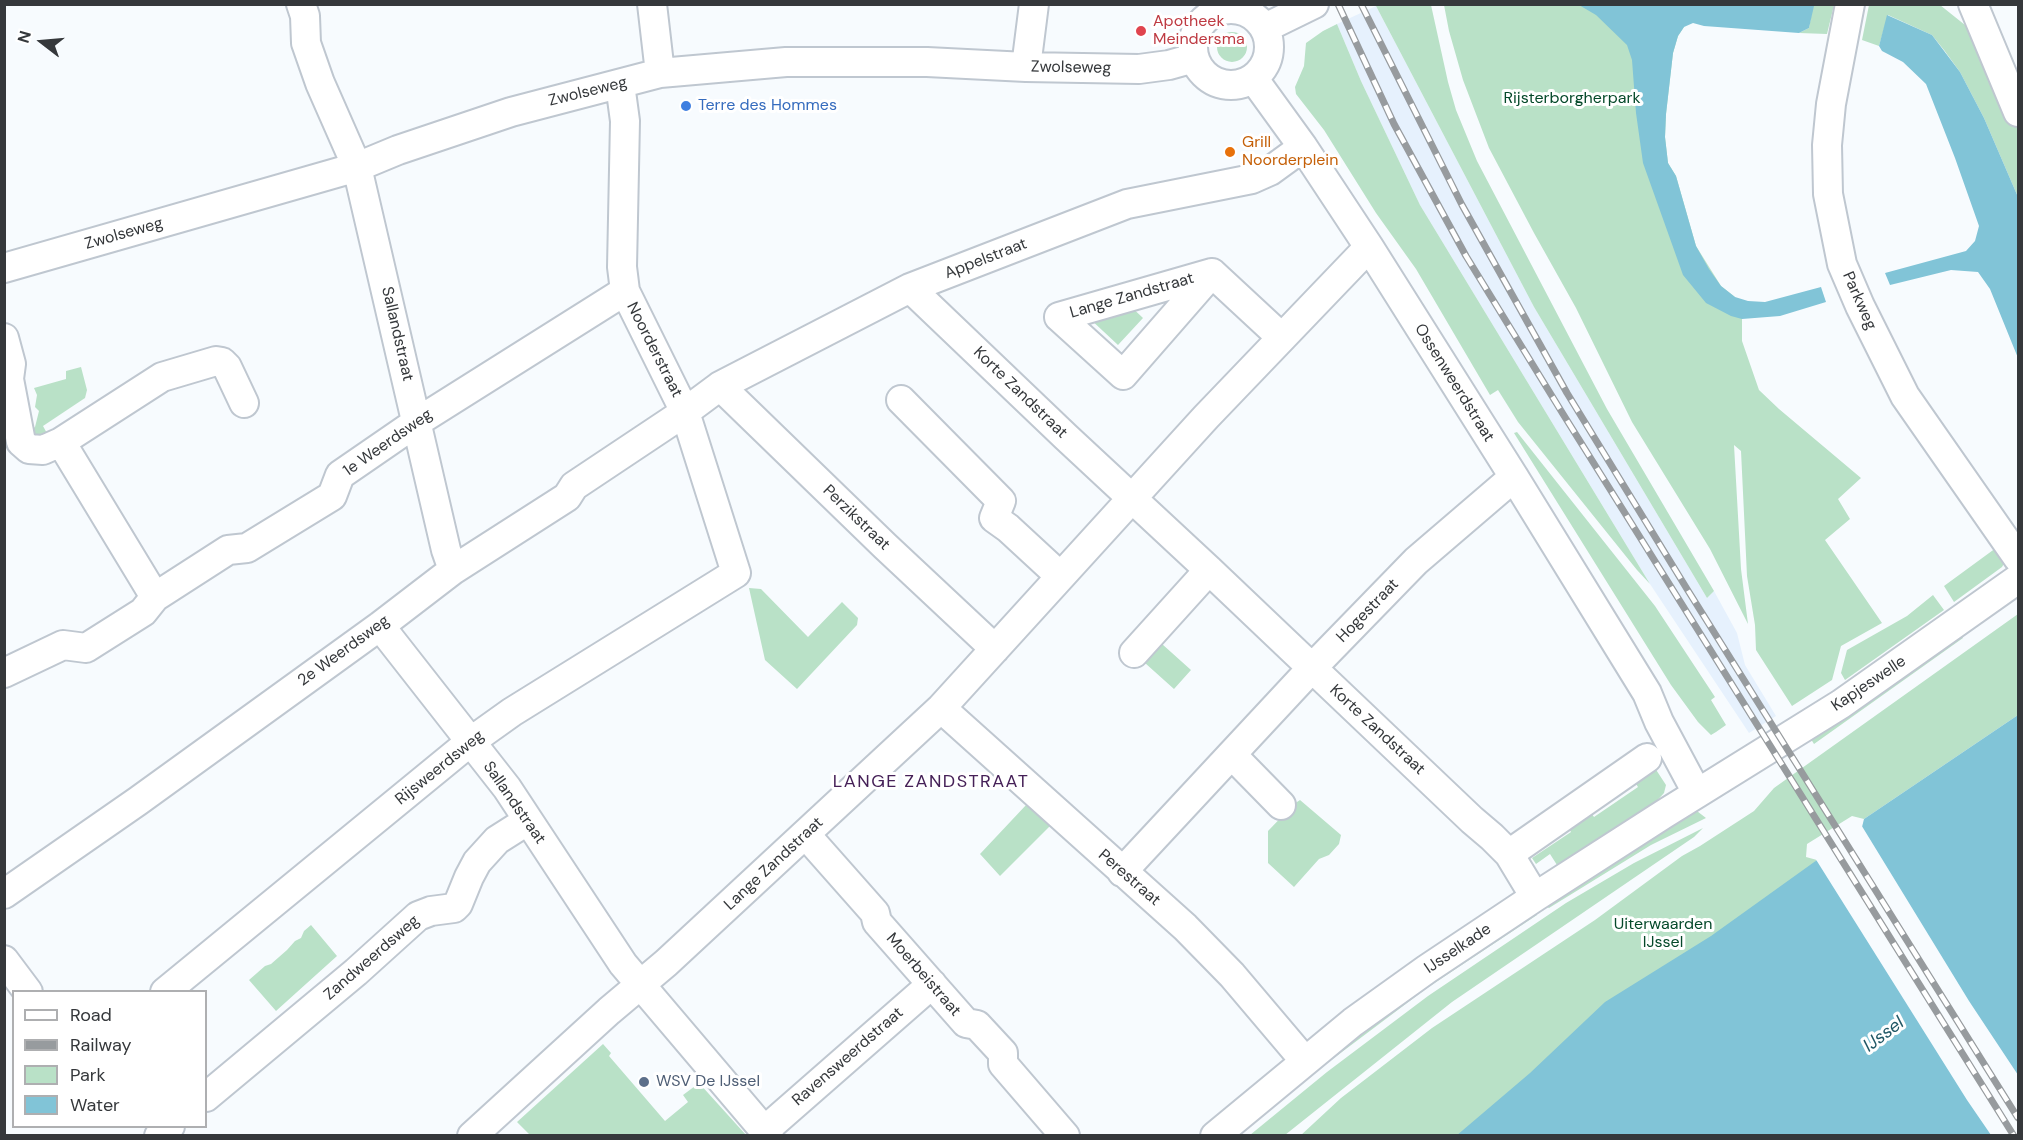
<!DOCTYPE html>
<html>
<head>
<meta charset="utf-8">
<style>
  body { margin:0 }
  #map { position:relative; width:2023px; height:1140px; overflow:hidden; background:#f7fbfe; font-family:"DM Sans",sans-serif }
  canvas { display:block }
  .frame { position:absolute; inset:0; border:6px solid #35383b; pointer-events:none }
  .legend { position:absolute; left:12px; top:990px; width:195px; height:138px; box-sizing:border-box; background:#fff; border:2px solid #aeafb1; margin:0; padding:8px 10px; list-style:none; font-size:18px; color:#35383b }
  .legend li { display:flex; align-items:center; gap:12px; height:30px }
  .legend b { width:30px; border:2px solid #aeafb1 }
  .north { position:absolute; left:12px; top:12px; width:60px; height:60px; -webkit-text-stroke:4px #fff; paint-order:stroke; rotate:286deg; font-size:16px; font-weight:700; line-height:24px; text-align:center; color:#35383b }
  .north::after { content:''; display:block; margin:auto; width:21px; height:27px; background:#35383b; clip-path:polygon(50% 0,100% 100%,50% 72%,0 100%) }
</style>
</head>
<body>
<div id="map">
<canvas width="2023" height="1140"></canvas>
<div class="frame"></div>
<ul class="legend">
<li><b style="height:8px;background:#fff"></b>Road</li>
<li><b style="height:8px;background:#979b9e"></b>Railway</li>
<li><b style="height:16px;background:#b9e1c7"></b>Park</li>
<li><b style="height:16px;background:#81c4d7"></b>Water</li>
</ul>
<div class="north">N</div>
</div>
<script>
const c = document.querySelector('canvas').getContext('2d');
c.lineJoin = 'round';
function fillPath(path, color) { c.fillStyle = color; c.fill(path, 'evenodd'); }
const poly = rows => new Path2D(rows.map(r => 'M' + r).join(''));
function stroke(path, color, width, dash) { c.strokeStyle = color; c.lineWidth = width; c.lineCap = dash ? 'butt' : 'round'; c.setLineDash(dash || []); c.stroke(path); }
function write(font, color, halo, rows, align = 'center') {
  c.font = font + ' "DM Sans",sans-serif'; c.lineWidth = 6; c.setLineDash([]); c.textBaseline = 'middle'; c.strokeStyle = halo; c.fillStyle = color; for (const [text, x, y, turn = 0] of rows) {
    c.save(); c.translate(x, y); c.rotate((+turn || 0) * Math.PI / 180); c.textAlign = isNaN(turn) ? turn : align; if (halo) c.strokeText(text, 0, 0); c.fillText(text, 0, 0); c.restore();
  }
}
const built = poly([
  [1376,6,1534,307,1707,598,1714,591,1737,633,1745,665,1776,716,1749,733,1650,584,1420,205,1361,81,1337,24]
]);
const green = poly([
  [1379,5,1431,5,1448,82,1456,110,1477,161,1607,409,1714,591,1707,598,1534,307,1376,6],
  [1444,5,1691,5,1684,27,1678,36,1673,53,1666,114,1665,137,1668,163,1676,176,1696,246,1721,286,1735,297,1742,319,1742,341,1759,390,1779,409,1861,478,1838,499,1850,519,1825,540,1882,623,1841,646,1832,680,1792,706,1756,650,1755,625,1747,576,1741,451,1734,445,1741,569,1748,624,1710,549,1632,422,1576,308,1534,233,1489,148,1463,80,1449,31],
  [1793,5,1834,5,1827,34,1799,33,1809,28,1813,6],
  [1869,5,1940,5,1965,25,1974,36,2018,120,2018,197,1984,118,1960,72,1944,50,1932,35,1888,15,1879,46,1862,40],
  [1337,24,1361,81,1420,205,1650,584,1637,570,1518,422,1498,390,1490,395,1416,269,1376,213,1324,130,1296,94,1295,87,1304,66,1306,43,1323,31],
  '1217 47a15 15 0 1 1 30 0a15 15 0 1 1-30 0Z',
  [1126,302,1143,318,1118,345,1088,317],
  [81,367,87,390,85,398,43,426,49,437,40,438,29,431,35,427,39,411,35,407,37,395,34,388,66,379,66,371],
  [1517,432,1655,606,1715,697,1711,700,1726,725,1716,732,1711,735,1698,722,1671,685,1514,433],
  [2000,545,2006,560,2002,567,1954,602,1944,586],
  [749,588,761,589,808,637,842,602,858,618,857,625,797,689,765,660],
  [1933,595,1944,610,1845,680,1841,673,1847,650,1907,616],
  [2018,614,2018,715,1864,819,1852,816,1807,844,1806,857,1817,860,1811,866,1479,1135,1300,1136,1341,1098,1432,1028,1595,920,1682,856,1700,846,1754,811,1774,788],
  [1960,632,1963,638,1814,744,1809,736],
  [1162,644,1191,670,1174,689,1145,663],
  [1651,762,1666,785,1664,793,1653,805,1557,865,1550,854,1536,864,1532,858,1571,832,1565,822,1586,806,1594,817,1638,787,1631,776],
  [1300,800,1341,835,1339,844,1329,855,1319,859,1294,887,1268,863,1268,831,1294,804],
  [1027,804,1050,826,1000,876,980,854],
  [1693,808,1706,818,1651,845,1549,908,1544,905],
  [1703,828,1694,837,1452,1002,1285,1135,1250,1135,1327,1072,1428,996,1566,903,1634,863],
  [1534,908,1537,915,1427,988,1318,1070,1314,1063],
  [311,925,337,956,276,1011,249,980,265,966,271,964,287,950,295,941,301,938,304,931],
  [603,1044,611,1053,609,1056,665,1121,688,1102,683,1095,699,1083,746,1135,530,1135,517,1122]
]);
const water = poly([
  [1793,5,1814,6,1809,28,1799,33,1704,26,1693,23,1684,27,1678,36,1673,53,1666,114,1665,137,1668,163,1676,176,1696,246,1709,269,1721,286,1735,297,1748,301,1765,302,1821,287,1826,302,1780,316,1742,319,1731,316,1706,303,1683,275,1643,163,1636,113,1632,60,1627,45,1596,15,1579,5],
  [1887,15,1932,35,1960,72,1984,118,2018,197,2018,358,1990,289,1978,272,1951,270,1890,285,1885,273,1966,251,1975,241,1979,226,1955,158,1926,84,1903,62,1882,51,1879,46],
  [2018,715,2018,1135,1456,1136,1530,1073,1605,1002,1711,936,1817,860,1861,831,1864,819]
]);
const pier = poly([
  [1860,823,1969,1001,2018,1075,2018,1135,1991,1135,1967,1100,1815,858,1859,829]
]);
const minor = poly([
  [301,4,305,16,306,43,320,83,357,167,446,550,453,570],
  [652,4,660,73],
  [1850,4,1831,104,1827,145,1828,194,1842,264,1860,306,1905,396,2018,558],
  [1973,4,2018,112],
  '1193 47a38 38 0 1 1 76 0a38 38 0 1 1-76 0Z',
  [1265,28,1314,4],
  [1026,67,1034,4],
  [1253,78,1303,147,1369,247,1514,477,1647,693,1659,722,1697,793],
  [4,268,357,167,398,150,511,112,660,73,786,62,927,62,1026,67,1139,69,1169,65,1194,58],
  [1212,273,1281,337],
  [910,288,1066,437,1209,570,1472,820,1492,837,1509,854,1535,897],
  [1059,317,1123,375,1212,273],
  [1059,317,1212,273],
  [4,338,11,364,9,379,21,442,29,449,43,450,61,442,162,377,216,361,222,362,227,367,244,403],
  [720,386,885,546,995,649],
  [901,400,1001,501,994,518,1008,528,1060,576],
  [61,442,155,597],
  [380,626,507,788,623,964,769,1136],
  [1134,653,1209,570],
  [4,673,63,645,86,648,143,612,155,597,228,550,247,548,332,496,340,475,417,422,625,291],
  [941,708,1185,927,1232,975,1304,1060],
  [1232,755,1281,805],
  [806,835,875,913,877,922,966,1023,977,1025,1003,1053,1003,1064,1065,1136],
  [1509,854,1647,758],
  [1122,872,1311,669,1416,561,1514,477],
  [4,894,138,801,380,626,453,570,567,497,574,486,685,412,720,386,910,288,1127,204,1252,179,1270,171,1303,147],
  [4,960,28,992],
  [165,992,470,742,512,712,736,573,685,412,625,291,622,267,625,121,620,84],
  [206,1097,356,972,418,916,431,911,454,908,458,904,469,877,477,862,497,840,527,821],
  [764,1131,932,984],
  [159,1136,170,1126],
  [472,1136,609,1011,666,963,941,708,1206,417,1369,247],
  [1215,1136,1353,1022,1427,969,1535,897,1664,814,1841,704,2018,579]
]);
const rail = poly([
  [1338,4,1394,124,1466,256,1563,414,2014,1136],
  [1361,4,1462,205,1567,393,1687,589,2018,1118]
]);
const markers = [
  [1141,31,6,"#e0444e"],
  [686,106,6,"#3f7fe0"],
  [1230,152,6,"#e8710a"],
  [644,1082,6,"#5c6f8a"]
];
const healthNames = [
  ["Apotheek",1153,22],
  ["Meindersma",1153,40]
];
const streetNames = [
  ["Zwolseweg",1071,68,1],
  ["Zwolseweg",588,92,-14],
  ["Zwolseweg",124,234,-16],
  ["Appelstraat",986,259,-21],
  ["Lange Zandstraat",1132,296,-16],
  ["Parkweg",1859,301,66],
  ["Sallandstraat",397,334,77],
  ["Noorderstraat",654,350,63],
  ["Ossenweerdstraat",1454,383,58],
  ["Korte Zandstraat",1020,393,44],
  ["1e Weerdsweg",388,443,-35],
  ["Perzikstraat",856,518,44],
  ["Hogestraat",1368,611,-46],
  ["2e Weerdsweg",344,651,-36],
  ["Kapjeswelle",1869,684,-34],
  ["Korte Zandstraat",1377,730,43],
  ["Rijsweerdsweg",440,768,-39],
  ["Sallandstraat",514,803,55],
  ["Lange Zandstraat",774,864,-43],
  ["Perestraat",1129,878,41],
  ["IJsselkade",1458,949,-34],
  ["Zandweerdsweg",372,958,-41],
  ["Moerbeistraat",923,975,49],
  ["Ravensweerdstraat",848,1057,-41]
];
const parkNames = [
  ["Rijsterborgherpark",1572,99],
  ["Uiterwaarden",1663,925],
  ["IJssel",1663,943]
];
const shopNames = [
  ["Terre des Hommes",698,106]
];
const foodNames = [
  ["Grill",1242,143],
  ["Noorderplein",1242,161]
];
const serviceNames = [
  ["WSV De IJssel",656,1082]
];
const neighbourhoodNames = [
  ["LANGE ZANDSTRAAT",931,782]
];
const waterNames = [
  ["IJssel",1884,1035,-37]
];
fillPath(built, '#e6f1fd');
fillPath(green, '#b9e1c7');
fillPath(water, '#81c4d7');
fillPath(pier, '#f7fbfe');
stroke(minor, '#bfc7d0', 32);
stroke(minor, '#fff', 28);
stroke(rail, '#979b9e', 7);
stroke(rail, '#fff', 4.5, [14]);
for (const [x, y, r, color] of markers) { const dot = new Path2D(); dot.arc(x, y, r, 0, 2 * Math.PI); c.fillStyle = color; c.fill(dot); stroke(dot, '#fff', 2); }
write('16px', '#be3a42', '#fff', healthNames, 'left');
write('16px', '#35383b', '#fff', streetNames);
write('16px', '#05492a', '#fff', parkNames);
write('16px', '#366cbe', '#fff', shopNames, 'left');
write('16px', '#c56008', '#fff', foodNames, 'left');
write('16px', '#4e5e75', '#fff', serviceNames, 'left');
c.letterSpacing = '1.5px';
write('18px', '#452057', '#fff', neighbourhoodNames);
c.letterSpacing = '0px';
write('italic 18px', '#205765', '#fff', waterNames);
</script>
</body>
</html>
